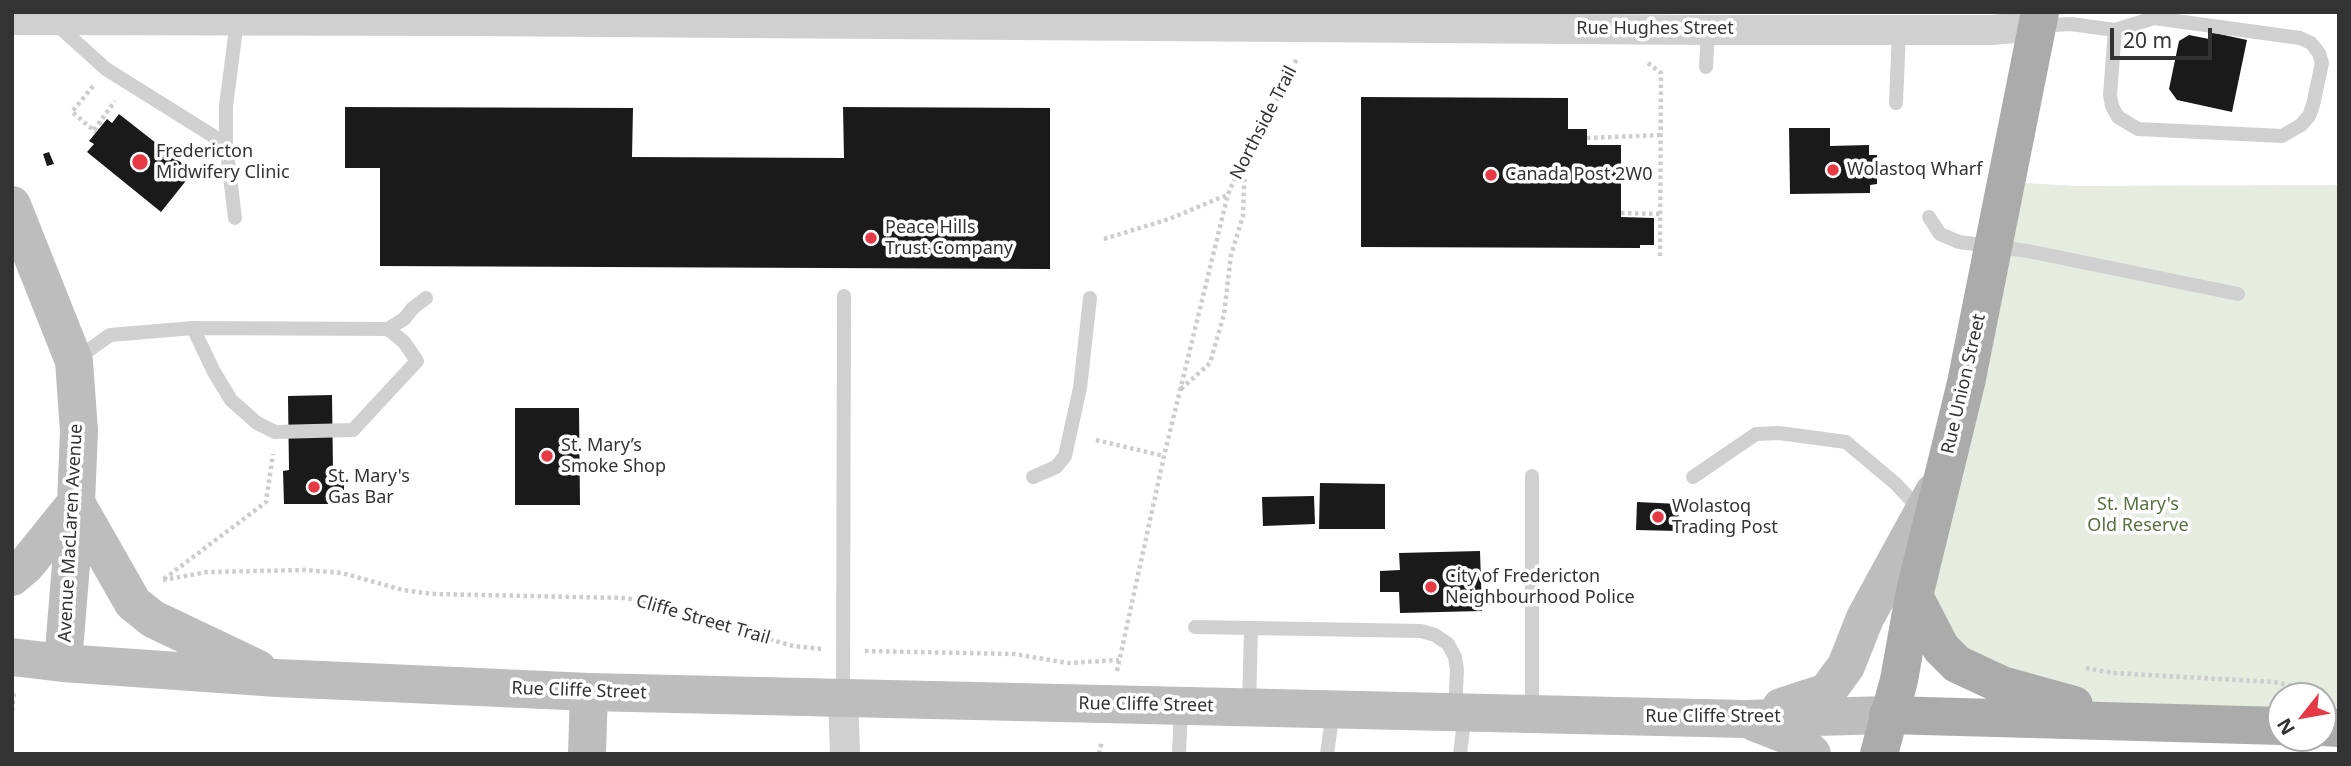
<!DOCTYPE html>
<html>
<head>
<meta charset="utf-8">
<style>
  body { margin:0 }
  #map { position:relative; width:2351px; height:766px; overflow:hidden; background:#fff; font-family:"Noto Sans",sans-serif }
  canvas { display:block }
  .frame { position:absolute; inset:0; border:14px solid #333; pointer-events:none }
  .north { position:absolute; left:2267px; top:682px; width:70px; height:70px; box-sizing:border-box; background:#fff; border:2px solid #adadad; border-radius:50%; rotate:239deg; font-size:19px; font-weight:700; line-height:28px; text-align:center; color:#333 }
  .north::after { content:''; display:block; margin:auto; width:24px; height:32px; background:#e63946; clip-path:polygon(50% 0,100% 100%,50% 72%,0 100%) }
  .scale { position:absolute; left:2110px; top:28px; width:102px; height:32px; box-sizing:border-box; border:4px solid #333; border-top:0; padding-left:9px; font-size:21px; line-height:24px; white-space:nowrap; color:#333; -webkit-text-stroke:5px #fff; paint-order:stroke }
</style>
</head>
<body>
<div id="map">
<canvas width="2351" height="766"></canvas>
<div class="frame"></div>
<div class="north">N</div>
<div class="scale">20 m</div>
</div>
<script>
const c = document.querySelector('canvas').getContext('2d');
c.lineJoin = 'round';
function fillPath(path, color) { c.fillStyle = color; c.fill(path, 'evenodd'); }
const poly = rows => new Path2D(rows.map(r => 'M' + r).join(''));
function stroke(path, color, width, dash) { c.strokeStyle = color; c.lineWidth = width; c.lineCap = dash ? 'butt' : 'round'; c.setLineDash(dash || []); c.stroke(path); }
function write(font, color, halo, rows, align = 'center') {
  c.font = font + ' "Noto Sans",sans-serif'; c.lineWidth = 7; c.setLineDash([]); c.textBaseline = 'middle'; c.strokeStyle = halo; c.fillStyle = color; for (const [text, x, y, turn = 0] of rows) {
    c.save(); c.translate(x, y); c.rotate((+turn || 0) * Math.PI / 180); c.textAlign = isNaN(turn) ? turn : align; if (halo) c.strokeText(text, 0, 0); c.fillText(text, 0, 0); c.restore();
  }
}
const green = poly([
  [2008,182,2076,186,2339,185,2339,728,2323,727,2323,696,2281,696,2281,726,2140,723,2002,685,1914,596]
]);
const building = poly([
  [2210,32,2247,40,2232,112,2177,100,2169,89,2179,41,2189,35,2209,39],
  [1361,97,1568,98,1568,129,1587,129,1587,145,1621,145,1621,217,1654,218,1654,245,1640,245,1640,248,1361,247],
  [345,107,633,108,632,157,844,158,843,107,1050,108,1050,269,380,266,380,168,345,168],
  [119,114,193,172,161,212,87,152,94,144,89,141,107,119,112,123],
  [1789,128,1830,128,1830,146,1869,145,1869,155,1877,155,1877,184,1870,185,1870,193,1790,194],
  [49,152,54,164,47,166,43,154],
  [332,395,333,470,344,470,344,504,284,504,283,471,289,470,288,396],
  [515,408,579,408,580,505,515,505],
  [1320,483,1385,484,1385,529,1319,529],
  [1314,496,1315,524,1263,526,1262,497],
  [1637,502,1679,504,1678,531,1636,530],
  [1480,551,1482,611,1400,613,1399,592,1380,592,1380,571,1400,570,1399,553]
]);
const path = poly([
  [1648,63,1661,73,1660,257],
  [93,86,72,112,96,132],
  [94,130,115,101],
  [1587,138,1661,135],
  [1621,213,1660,214],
  [1104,239,1169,219,1227,195],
  [1181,389,1210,363,1224,314,1231,255,1243,216,1245,160],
  [1096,440,1164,456],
  [164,579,266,502,273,454],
  [163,580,207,572,305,570,342,573,403,590,432,594,627,598,793,646,822,649],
  [865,651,1014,654,1068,663,1119,660],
  [2086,668,2113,673,2274,682,2317,691],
  [1117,671,1164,456,1228,194,1245,156,1284,87,1297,58],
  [12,711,14,691],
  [1099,754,1102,741]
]);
const lane = poly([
  [56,24,106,69,226,144],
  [2039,26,2071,24,2115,30,2154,18,2300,38,2311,43,2319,53,2322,63,2313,105,2309,116,2301,125,2282,136,2138,129,2118,117,2112,106,2110,95,2115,30],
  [1706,67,1708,30],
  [1896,103,1899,30],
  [1929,217,1940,234,1959,242,2028,251,2238,294],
  [235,218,226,144,226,106,237,21],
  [193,328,214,372,231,400,257,423,275,432,353,430,417,361,404,342,388,329,404,319,413,308,426,298],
  [75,360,110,335,193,328,388,329],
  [1532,476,1532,712],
  [1033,477,1056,467,1065,456,1080,388,1090,298],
  [1693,477,1756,434,1779,433,1846,442,1896,484,1921,511],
  [1195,627,1421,631,1435,635,1448,644,1455,657,1457,670,1455,711],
  [843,696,844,296],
  [1249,707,1251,628],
  [1179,754,1181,706],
  [1327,754,1333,711],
  [1460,754,1465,714]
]);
const street = poly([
  [12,20,464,21,1708,30,1992,30,2038,26],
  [843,697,845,754]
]);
const secondary = poly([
  [12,205,74,361,79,431,76,503,63,663],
  [12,577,26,565,76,503,133,603,153,619,258,669],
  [12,657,63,663,277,678,589,692,1745,719,1888,715],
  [1781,707,1827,692,1846,666,1865,618,1934,492],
  [1754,722,1797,739,1812,754],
  [587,754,589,692]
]);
const primary = poly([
  [1914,596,1941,648,1957,664,2002,685,2074,705],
  [1888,715,2281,726],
  [2323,727,2339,728],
  [1879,754,1899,680,1914,596,1966,383,2040,12]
]);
const markers = [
  [140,162,9,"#e63946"],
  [1833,170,7,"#e63946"],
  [1491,175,7,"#e63946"],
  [871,238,7,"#e63946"],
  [547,456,7,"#e63946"],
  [314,487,7,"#e63946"],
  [1658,517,7,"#e63946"],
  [1431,587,7,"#e63946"]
];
const streetNames = [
  ["Rue Hughes Street",1655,29],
  ["Northside Trail",1264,123,-63],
  ["Rue Union Street",1964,384,-77],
  ["Avenue MacLaren Avenue",71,533,-87],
  ["Cliffe Street Trail",703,620,16],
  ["Rue Cliffe Street",579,691,2],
  ["Rue Cliffe Street",1146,705,1],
  ["Rue Cliffe Street",1713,717]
];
const poiNames = [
  ["Fredericton",156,152],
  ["Midwifery Clinic",156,173],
  ["Wolastoq Wharf",1847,170],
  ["Canada Post 2W0",1505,175],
  ["Peace Hills",885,228],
  ["Trust Company",885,249],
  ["St. Mary’s",561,446],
  ["Smoke Shop",561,467],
  ["St. Mary's",328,477],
  ["Gas Bar",328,498],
  ["Wolastoq",1672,507],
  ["Trading Post",1672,528],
  ["City of Fredericton",1445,577],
  ["Neighbourhood Police",1445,598]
];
const parkNames = [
  ["St. Mary's",2138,505],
  ["Old Reserve",2138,526]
];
fillPath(green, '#e6ecdf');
fillPath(building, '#1a1a1a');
stroke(path, '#cdcdcd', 4.5, [3.5, 3.5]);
stroke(lane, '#d0d0d0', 14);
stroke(street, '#d0d0d0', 30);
stroke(secondary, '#bdbdbd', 38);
stroke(primary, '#ababab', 38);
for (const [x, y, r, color] of markers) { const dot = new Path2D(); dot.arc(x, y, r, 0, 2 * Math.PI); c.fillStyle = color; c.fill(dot); stroke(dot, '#fff', 2.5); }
write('18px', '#333', '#fff', streetNames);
write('18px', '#333', '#fff', poiNames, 'left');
write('18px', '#56703f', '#fff', parkNames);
</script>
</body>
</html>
